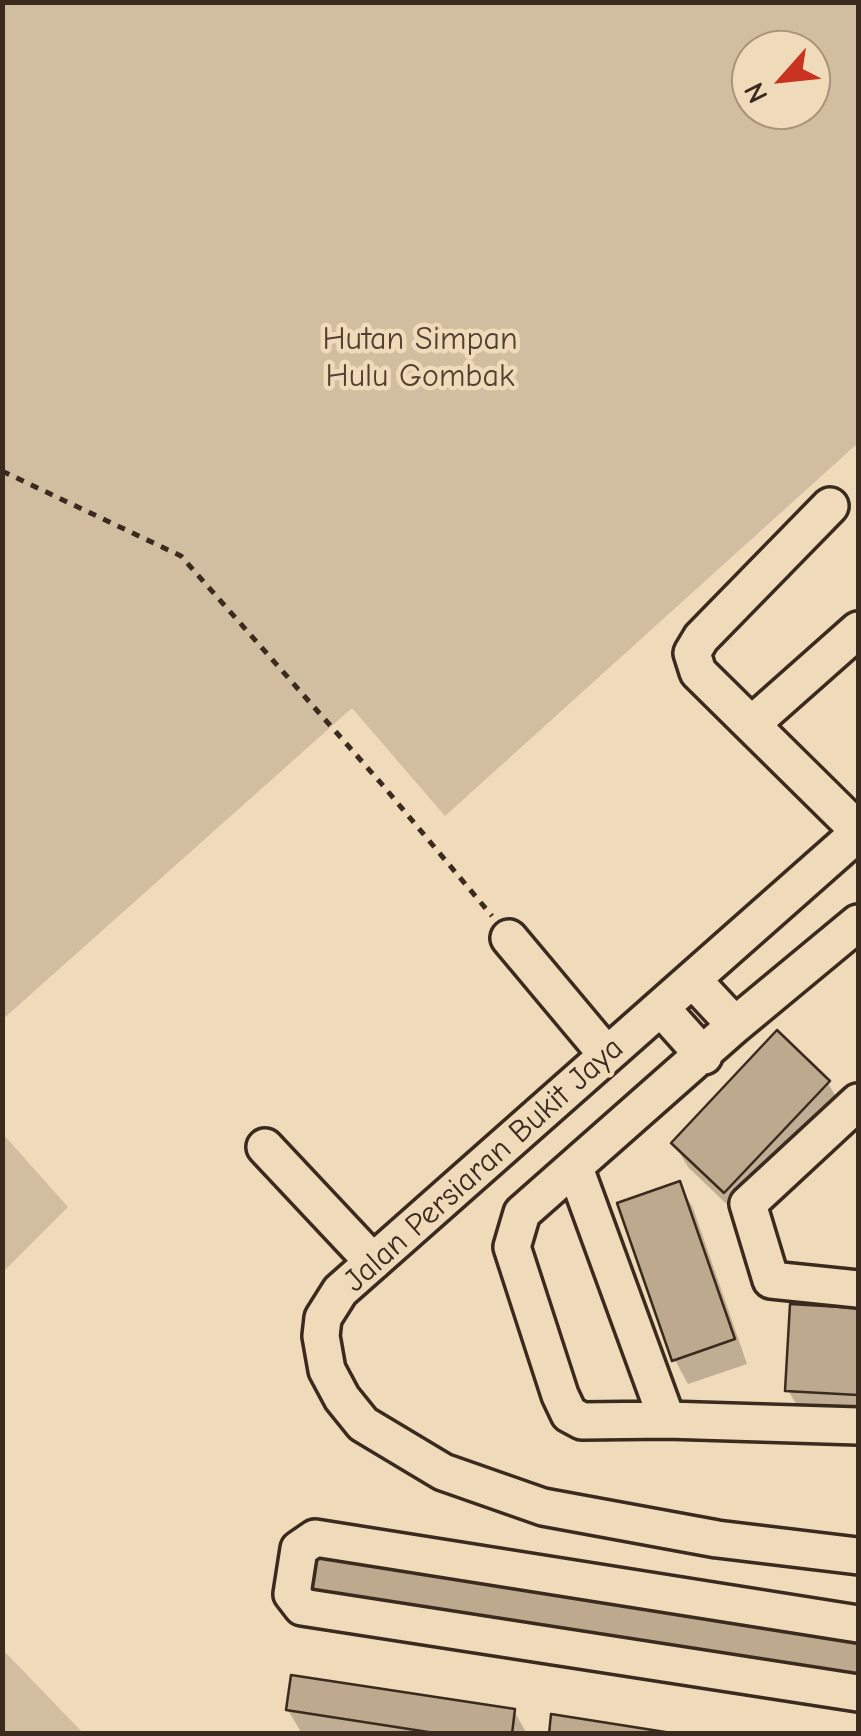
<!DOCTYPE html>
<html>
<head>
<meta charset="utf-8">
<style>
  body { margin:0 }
  #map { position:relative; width:861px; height:1736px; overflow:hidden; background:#efdab9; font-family:"Comic Neue",sans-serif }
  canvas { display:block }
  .frame { position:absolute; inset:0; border:5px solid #3b2a1e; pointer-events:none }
  .north { position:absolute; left:731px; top:30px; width:100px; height:100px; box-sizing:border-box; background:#efdab9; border:2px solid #a7947b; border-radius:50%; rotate:243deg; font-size:28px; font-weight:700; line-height:40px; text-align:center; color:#3b2a1e }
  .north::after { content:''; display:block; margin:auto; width:35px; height:45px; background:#c8321e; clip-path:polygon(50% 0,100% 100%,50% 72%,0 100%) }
</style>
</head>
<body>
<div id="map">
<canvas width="861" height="1736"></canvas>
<div class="frame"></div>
<div class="north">N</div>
</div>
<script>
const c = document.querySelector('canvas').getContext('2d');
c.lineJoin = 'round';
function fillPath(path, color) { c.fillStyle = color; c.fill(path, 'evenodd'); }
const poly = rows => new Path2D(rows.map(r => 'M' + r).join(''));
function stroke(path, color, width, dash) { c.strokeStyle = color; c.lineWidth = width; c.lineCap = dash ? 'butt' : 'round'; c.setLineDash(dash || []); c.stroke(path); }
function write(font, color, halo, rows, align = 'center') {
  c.font = font + ' "Comic Neue",sans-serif'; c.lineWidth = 9; c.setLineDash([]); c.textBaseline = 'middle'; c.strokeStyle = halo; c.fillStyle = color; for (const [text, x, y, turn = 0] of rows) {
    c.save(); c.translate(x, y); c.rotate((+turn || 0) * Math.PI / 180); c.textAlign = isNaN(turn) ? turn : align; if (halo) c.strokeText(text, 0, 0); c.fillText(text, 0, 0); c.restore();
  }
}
const green = poly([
  [3,2,858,3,858,443,445,816,352,708,3,1019],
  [751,50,811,50,811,110,751,110],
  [3,1134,68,1207,3,1272,2,1272],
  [2,1650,3,1650,83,1733,3,1733]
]);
const shadow = poly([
  [828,1083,842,1107,739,1216,688,1167,674,1143],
  [679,1184,693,1208,747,1364,688,1384,675,1360,620,1204],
  [792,1307,858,1311,858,1418,802,1414,788,1390],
  [288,1710,514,1711,527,1734,302,1734]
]);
const building = poly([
  [777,1030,830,1081,724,1193,671,1143,777,1030],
  [680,1181,735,1339,672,1361,617,1203,680,1181],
  [790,1304,858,1308,858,1395,785,1391,790,1304],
  [312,1547,858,1628,858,1676,305,1593,312,1547],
  [291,1675,515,1709,512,1734,441,1734,286,1710,291,1675],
  [551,1714,678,1734,549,1734,551,1714]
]);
const path = poly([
  [2,471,181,556,380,782,492,916]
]);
const minor = poly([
  [830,506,701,638,692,653,698,672,858,830],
  [752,724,858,630],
  [858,833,340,1291,323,1318,321,1336,327,1370,342,1398,363,1424,443,1472,543,1507,717,1539,858,1556],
  [858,923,735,1025,522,1213,512,1247,560,1395,569,1414,582,1421,667,1420,858,1426],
  [509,938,607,1055],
  [693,980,735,1025],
  [661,1008,704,1056],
  [858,1102,748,1204,771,1280,858,1289],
  [265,1147,373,1262],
  [575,1168,667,1420],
  [858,1624,315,1538,299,1549,292,1594,302,1607,858,1693]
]);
const parkNames = [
  ["Hutan Simpan",420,340],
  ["Hulu Gombak",420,377]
];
const streetNames = [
  ["Jalan Persiaran Bukit Jaya",484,1165,-42]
];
fillPath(green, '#d1bea0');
fillPath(shadow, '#0003');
fillPath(building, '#bda98e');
stroke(building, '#3b2a1e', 2.5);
stroke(minor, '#3b2a1e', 42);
stroke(path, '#3b2a1e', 5, [8, 8]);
stroke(minor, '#efdab9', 35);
write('32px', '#524032', '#efdab9', parkNames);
write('32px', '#3b2a1e', '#efdab9', streetNames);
</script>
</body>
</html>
